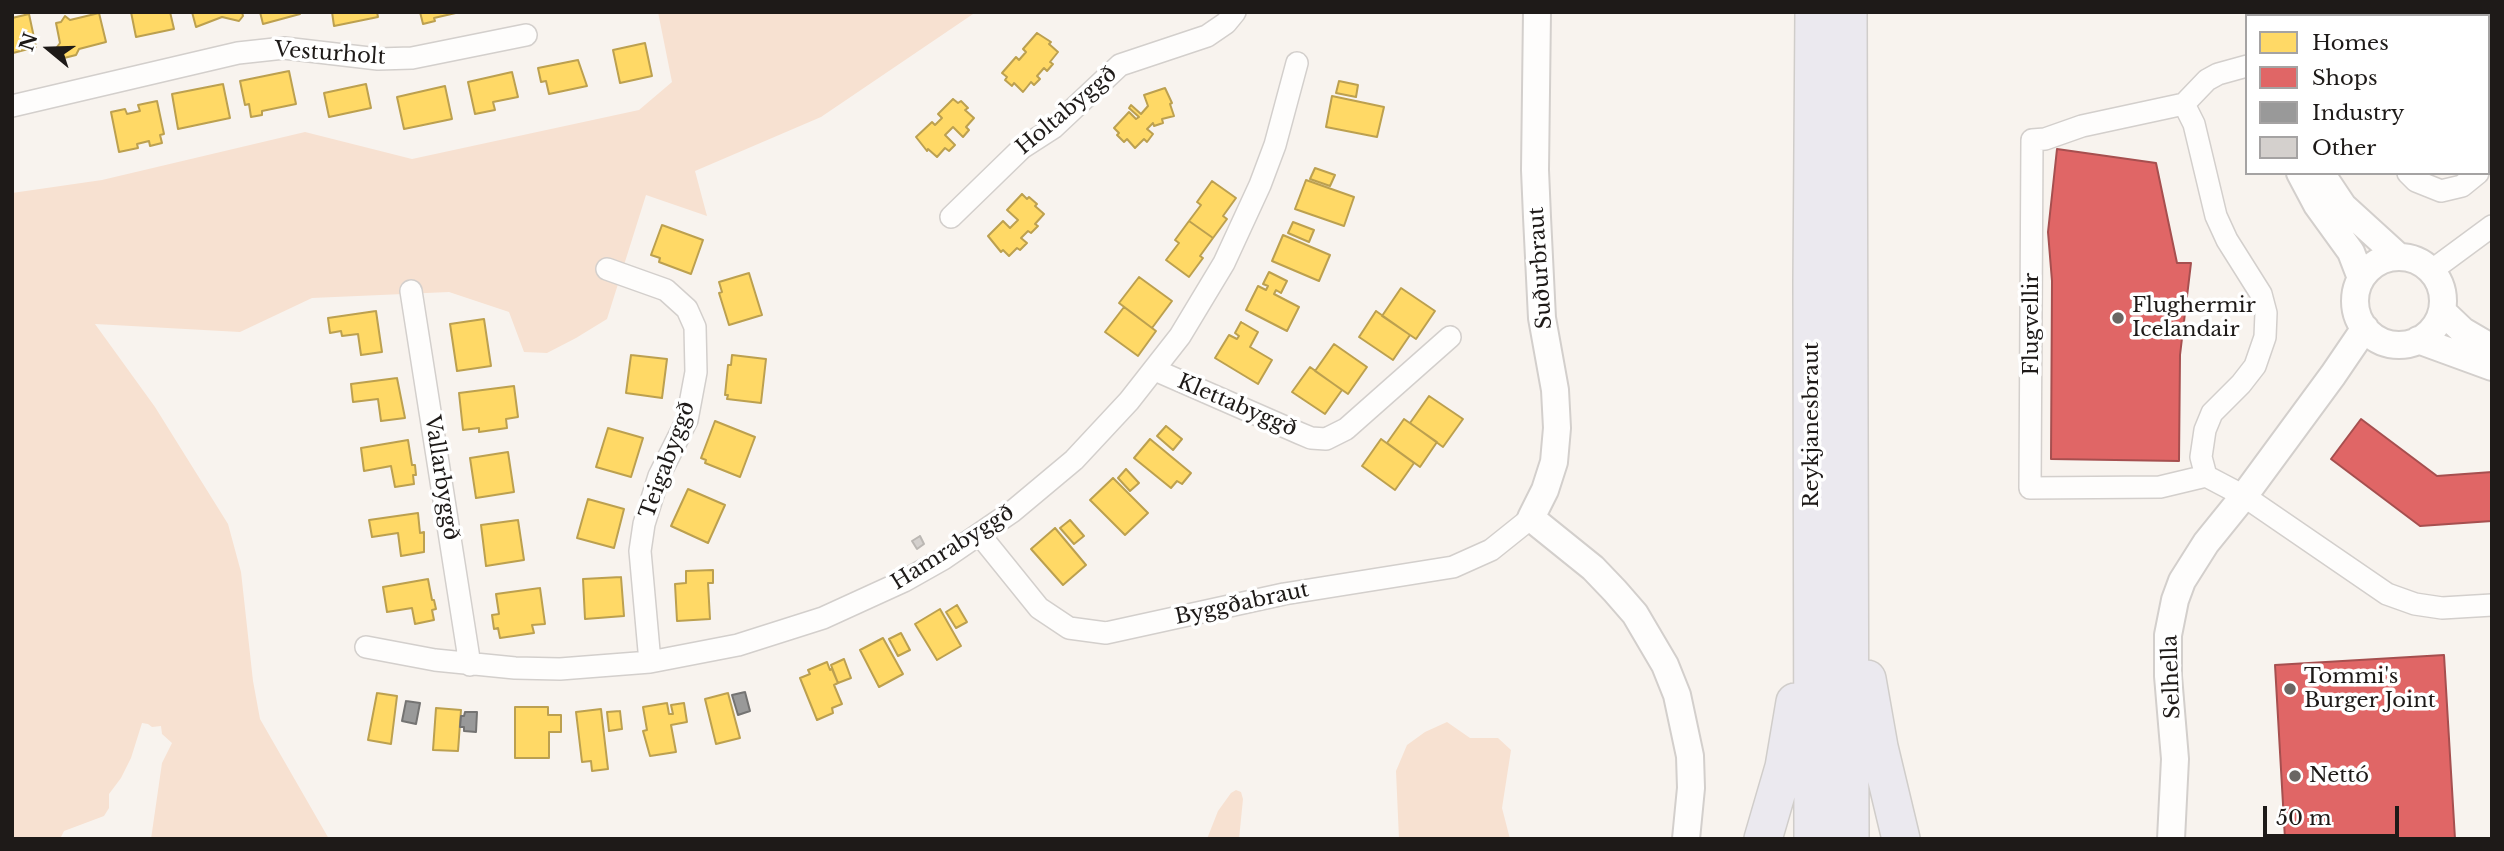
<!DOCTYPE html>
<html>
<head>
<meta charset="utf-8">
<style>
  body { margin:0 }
  #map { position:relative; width:2504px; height:851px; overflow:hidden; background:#f8f3ee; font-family:"Libre Baskerville",serif }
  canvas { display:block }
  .frame { position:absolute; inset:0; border:14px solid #1e1a18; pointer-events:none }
  .legend { position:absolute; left:2245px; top:14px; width:245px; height:161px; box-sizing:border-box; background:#fff; border:2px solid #a5a3a3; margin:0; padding:9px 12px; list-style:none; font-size:21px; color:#1e1a18 }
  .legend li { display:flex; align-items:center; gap:14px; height:35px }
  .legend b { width:35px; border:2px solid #a5a3a3 }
  .north { position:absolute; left:14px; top:14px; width:70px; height:70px; -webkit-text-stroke:5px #fff; paint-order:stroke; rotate:289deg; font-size:19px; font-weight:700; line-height:28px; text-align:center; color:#1e1a18 }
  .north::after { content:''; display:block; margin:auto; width:24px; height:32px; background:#1e1a18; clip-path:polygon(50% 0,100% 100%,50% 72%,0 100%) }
  .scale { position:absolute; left:2263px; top:806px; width:136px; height:32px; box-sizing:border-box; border:4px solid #1e1a18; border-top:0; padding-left:9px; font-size:21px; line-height:24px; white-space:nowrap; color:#1e1a18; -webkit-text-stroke:5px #fff; paint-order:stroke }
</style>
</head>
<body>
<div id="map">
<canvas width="2504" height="851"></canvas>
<div class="frame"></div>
<ul class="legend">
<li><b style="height:19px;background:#ffd966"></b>Homes</li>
<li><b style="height:19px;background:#e06666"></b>Shops</li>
<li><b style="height:19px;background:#999"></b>Industry</li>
<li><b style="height:19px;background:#d4d0cd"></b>Other</li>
</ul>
<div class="north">N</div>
<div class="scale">50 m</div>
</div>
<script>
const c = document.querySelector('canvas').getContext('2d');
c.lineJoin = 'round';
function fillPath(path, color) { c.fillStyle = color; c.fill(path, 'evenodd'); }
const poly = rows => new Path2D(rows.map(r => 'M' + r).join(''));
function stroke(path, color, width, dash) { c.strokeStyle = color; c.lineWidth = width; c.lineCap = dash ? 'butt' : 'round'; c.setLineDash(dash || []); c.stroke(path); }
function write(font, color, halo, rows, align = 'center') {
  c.font = font + ' "Libre Baskerville",serif'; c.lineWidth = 7; c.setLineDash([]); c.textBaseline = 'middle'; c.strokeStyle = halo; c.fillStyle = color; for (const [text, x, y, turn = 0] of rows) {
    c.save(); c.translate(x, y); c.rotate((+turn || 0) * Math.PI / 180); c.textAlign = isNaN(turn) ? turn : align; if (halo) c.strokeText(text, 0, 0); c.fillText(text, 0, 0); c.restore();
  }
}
const green = poly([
  [658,12,976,12,821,117,695,171,707,216,646,195,607,319,576,338,547,353,524,352,509,312,449,292,312,298,240,332,95,324,155,407,228,524,241,572,253,681,260,719,329,839,151,839,162,763,172,743,162,734,161,726,152,727,148,724,142,723,131,758,121,778,109,794,109,808,104,816,64,831,60,839,12,839,12,193,102,180,305,132,412,159,639,110,672,82],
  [1447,722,1470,738,1498,738,1511,750,1502,808,1510,839,1399,839,1396,771,1407,745,1425,732],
  [1236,790,1241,792,1243,799,1239,839,1207,839,1218,811,1231,793]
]);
const homes = poly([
  [131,12,170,12,174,29,136,37,131,12],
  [192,12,242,12,243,16,239,21,222,17,196,27,192,12],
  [260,12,300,12,300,14,263,24,260,12],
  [332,12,377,12,378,17,334,26,332,12],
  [420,12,460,12,434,18,435,21,423,24,420,12],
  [99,13,106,42,79,49,76,55,64,58,59,55,57,47,60,43,56,23,61,22,65,16,70,20,99,13],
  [29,14,36,47,13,53,12,18,29,14],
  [1037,33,1051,42,1049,44,1058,52,1050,62,1053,64,1047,71,1044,68,1037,76,1040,79,1034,85,1031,82,1023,92,1014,83,1012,86,1005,80,1007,77,1002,73,1016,57,1019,60,1026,52,1023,49,1037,33],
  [645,43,652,76,620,83,613,50,645,43],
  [578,60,587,86,549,94,546,81,541,82,538,68,578,60],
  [289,71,296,104,262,111,262,115,251,117,249,104,245,105,240,81,289,71],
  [512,72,518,97,493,102,495,110,475,114,468,82,512,72],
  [1339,81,1358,85,1356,97,1336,93,1339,81],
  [223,84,230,118,178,129,172,94,223,84],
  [366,84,371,108,329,117,324,93,366,84],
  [445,86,452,119,404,129,397,97,445,86],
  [1165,88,1172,103,1170,104,1174,116,1162,119,1163,123,1154,126,1153,123,1147,129,1153,134,1147,142,1144,139,1135,148,1127,139,1124,142,1117,135,1119,133,1114,128,1129,112,1136,119,1139,117,1129,108,1131,105,1141,114,1148,106,1144,95,1165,88],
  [1332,96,1384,107,1377,137,1326,127,1332,96],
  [953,99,958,103,961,101,968,108,965,110,974,118,966,127,969,130,963,137,953,127,945,135,955,145,949,151,945,148,937,157,928,149,927,151,916,137,932,122,935,125,942,118,938,114,953,99],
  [157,101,164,134,160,135,162,143,150,146,149,141,137,144,138,148,119,152,111,112,125,109,127,114,140,111,138,105,157,101],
  [1315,168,1335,175,1330,186,1310,179,1315,168],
  [1306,180,1354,197,1344,226,1295,209,1306,180],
  [1212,181,1236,198,1223,216,1227,219,1213,238,1189,221,1201,205,1197,202,1212,181],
  [1022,194,1027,199,1029,197,1037,204,1035,206,1044,214,1035,224,1038,226,1031,233,1028,231,1021,238,1027,243,1020,250,1017,248,1009,256,1003,250,1001,252,988,236,1003,221,1010,228,1018,220,1007,210,1022,194],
  [1189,221,1213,238,1200,256,1203,258,1189,277,1166,260,1179,243,1175,240,1189,221],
  [1293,222,1314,230,1309,242,1288,233,1293,222],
  [662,225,703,240,691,274,659,262,660,258,651,255,662,225],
  [1283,235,1330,255,1319,281,1272,261,1283,235],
  [1269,272,1287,281,1281,293,1276,290,1274,294,1299,307,1287,331,1246,310,1258,286,1266,290,1268,286,1263,284,1269,272],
  [749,273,762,315,729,325,719,293,722,292,719,282,749,273],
  [1139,277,1172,301,1152,328,1119,303,1139,277],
  [1401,288,1435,311,1416,339,1382,316,1401,288],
  [1124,307,1156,331,1138,356,1105,332,1124,307],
  [376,311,382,352,361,355,358,334,342,336,341,331,330,333,328,318,376,311],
  [1376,311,1410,335,1393,360,1359,337,1376,311],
  [484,319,491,366,457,371,450,324,484,319],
  [1241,322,1258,332,1250,347,1272,360,1258,384,1215,358,1229,335,1237,339,1239,336,1235,333,1241,322],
  [1334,344,1367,367,1348,394,1315,371,1334,344],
  [631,355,667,359,662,398,626,393,631,355],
  [732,355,766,359,761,403,727,399,728,395,725,395,728,365,731,365,732,355],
  [1310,367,1342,390,1325,414,1292,392,1310,367],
  [397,378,405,418,381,421,378,399,353,402,351,384,397,378],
  [514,386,518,417,506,419,507,428,479,432,479,428,463,430,459,393,514,386],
  [1429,396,1463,419,1443,447,1410,423,1429,396],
  [1404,419,1437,442,1420,467,1387,443,1404,419],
  [715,421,755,437,740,477,705,463,706,460,701,458,715,421],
  [1166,426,1182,439,1173,450,1157,436,1166,426],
  [608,428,643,438,631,477,596,467,608,428],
  [1150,439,1191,473,1182,484,1177,481,1171,488,1134,458,1150,439],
  [1381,439,1414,463,1395,490,1362,466,1381,439],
  [408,440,412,465,415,465,416,475,413,475,414,484,395,487,391,466,364,471,361,448,408,440],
  [508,452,514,492,476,498,470,458,508,452],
  [1126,469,1139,483,1130,491,1118,478,1126,469],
  [1113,478,1148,513,1125,535,1090,500,1113,478],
  [688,489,725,505,708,543,671,526,688,489],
  [588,499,624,509,614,548,577,538,588,499],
  [418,513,420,533,424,532,424,552,401,556,398,533,372,537,369,520,418,513],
  [518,520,524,560,486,566,481,525,518,520],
  [1070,520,1084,536,1074,544,1060,528,1070,520],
  [1055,528,1086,565,1063,585,1031,549,1055,528],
  [713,570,713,583,708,583,710,619,677,621,675,584,686,583,686,571,713,570],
  [621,577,624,616,585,619,583,579,621,577],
  [428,579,432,600,434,600,436,609,432,610,434,620,415,624,412,608,387,612,383,587,428,579],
  [540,588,545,624,532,625,534,633,500,638,498,628,494,629,492,615,499,614,496,594,540,588],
  [957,605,967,622,956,628,946,612,957,605],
  [940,609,961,646,937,660,915,624,940,609],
  [901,633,910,650,898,656,889,639,901,633],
  [883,638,903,674,879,687,860,650,883,638],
  [844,659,851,678,838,683,831,665,844,659],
  [827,662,830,670,832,669,838,683,834,685,842,704,832,708,833,713,817,720,800,678,810,674,808,670,827,662],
  [377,693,397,696,391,744,368,740,377,693],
  [728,693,740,738,716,744,705,699,728,693],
  [667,703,669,714,673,714,671,705,684,703,687,722,671,725,676,752,650,756,643,731,647,730,643,707,667,703],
  [515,707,548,707,548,715,561,715,561,732,549,732,549,758,515,758,515,707],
  [436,708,461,710,458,751,433,750,436,708],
  [601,709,608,769,592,771,591,761,582,762,576,712,601,709],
  [620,711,622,729,609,731,607,712,620,711]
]);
const shops = poly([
  [2057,149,2156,163,2177,263,2191,263,2180,355,2179,461,2051,459,2052,281,2048,232,2057,149],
  [2361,419,2437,476,2492,472,2492,521,2420,526,2331,459,2361,419],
  [2444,655,2455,839,2285,839,2275,665,2444,655]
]);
const industry = poly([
  [745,692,750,711,738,715,732,695,745,692],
  [406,701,420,703,416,724,402,721,406,701],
  [465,712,477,712,476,732,464,731,464,727,460,727,461,716,464,716,465,712]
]);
const building = poly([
  [920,536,924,544,917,549,912,541,920,536]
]);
const minor = poly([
  [2355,16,2355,12],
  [2247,66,2218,74,2207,80,2184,104,2082,126,2045,139,2032,140,2030,488,2160,487,2206,476,2244,496,2387,594,2415,604,2442,608,2492,605],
  [2184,104,2194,124,2216,216,2227,240,2261,294,2266,313,2265,337,2255,366,2241,384,2212,413,2205,430,2201,457,2206,476],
  [12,106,238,53,284,48,378,59,412,58,526,35],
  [2408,173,2416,181,2441,191,2462,186,2478,173],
  [951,217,1022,148,1053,128,1120,65,1207,36,1226,23,1235,12],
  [607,269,666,290,687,309,695,327,696,372,687,420,659,476,644,524,640,551,650,662],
  [2431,271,2492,226],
  [411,291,470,665],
  [1155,370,1299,433,1311,438,1326,439,1346,429,1450,337],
  [980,535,1039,608,1069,628,1106,633,1284,594,1453,567,1491,550,1531,518],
  [366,647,435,660,515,668,560,669,650,662,738,645,823,618,904,581,943,559,1013,511,1074,460,1129,401,1180,336,1224,263,1260,185,1275,145,1297,63]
]);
const tertiary = poly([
  [1537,12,1535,170,1537,217,1542,318,1555,390,1557,428,1554,462,1545,490,1531,518,1593,568,1615,591,1635,614,1665,665,1677,695,1690,756,1691,788,1686,839],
  [2271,16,2271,12],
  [2300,173,2317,205,2351,252,2361,278],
  [2321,173,2343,206,2399,257],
  '2355 301a44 44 0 1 1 88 0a44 44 0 1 1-88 0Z',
  [2442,311,2463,331,2492,348],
  [2418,340,2492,367],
  [2171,839,2175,759,2168,676,2168,635,2175,600,2182,581,2206,543,2244,496,2333,375,2365,328]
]);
const trunk = poly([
  [1848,12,1850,839],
  [1867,679,1879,747,1901,839],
  [1763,839,1784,767,1795,702],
  [1813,839,1812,282,1814,12]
]);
const markers = [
  [2118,318,7,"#6a6663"],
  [2290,689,7,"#6a6663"],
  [2295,776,7,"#6a6663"]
];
const streetNames = [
  ["Vesturholt",330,54,4],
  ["Holtabyggð",1067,111,-40],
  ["Suðurbraut",1541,268,-94],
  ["Flugvellir",2032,324,-90],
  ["Klettabyggð",1237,406,23],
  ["Reykjanesbraut",1812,425,-90],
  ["Teigabyggð",668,460,-70],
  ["Vallarbyggð",441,478,81],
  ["Hamrabyggð",953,548,-32],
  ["Byggðabraut",1242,604,-12],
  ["Selhella",2172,677,-92]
];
const poiNames = [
  ["Flughermir",2132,306],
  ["Icelandair",2132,330],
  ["Tommi's",2304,677],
  ["Burger Joint",2304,701],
  ["Nettó",2309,776]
];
fillPath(green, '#f7e1d1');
fillPath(homes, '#ffd966');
stroke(homes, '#bca04f', 2);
fillPath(shops, '#e06666');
stroke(shops, '#a64f4f', 2);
fillPath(industry, '#999');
stroke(industry, '#747372', 2);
fillPath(building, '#d4d0cd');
stroke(building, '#bbb7b3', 2);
stroke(minor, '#d3cfcc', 24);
stroke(tertiary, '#d3cfcc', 30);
stroke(trunk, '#d0cdca', 40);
stroke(minor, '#fefdfc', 21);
stroke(tertiary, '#fefdfc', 26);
stroke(trunk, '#ebe9ef', 37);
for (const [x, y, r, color] of markers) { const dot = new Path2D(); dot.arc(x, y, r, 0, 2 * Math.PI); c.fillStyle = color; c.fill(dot); stroke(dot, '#fff', 2.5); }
write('21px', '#1e1a18', '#fff', streetNames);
write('21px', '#1e1a18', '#fff', poiNames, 'left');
</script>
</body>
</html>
